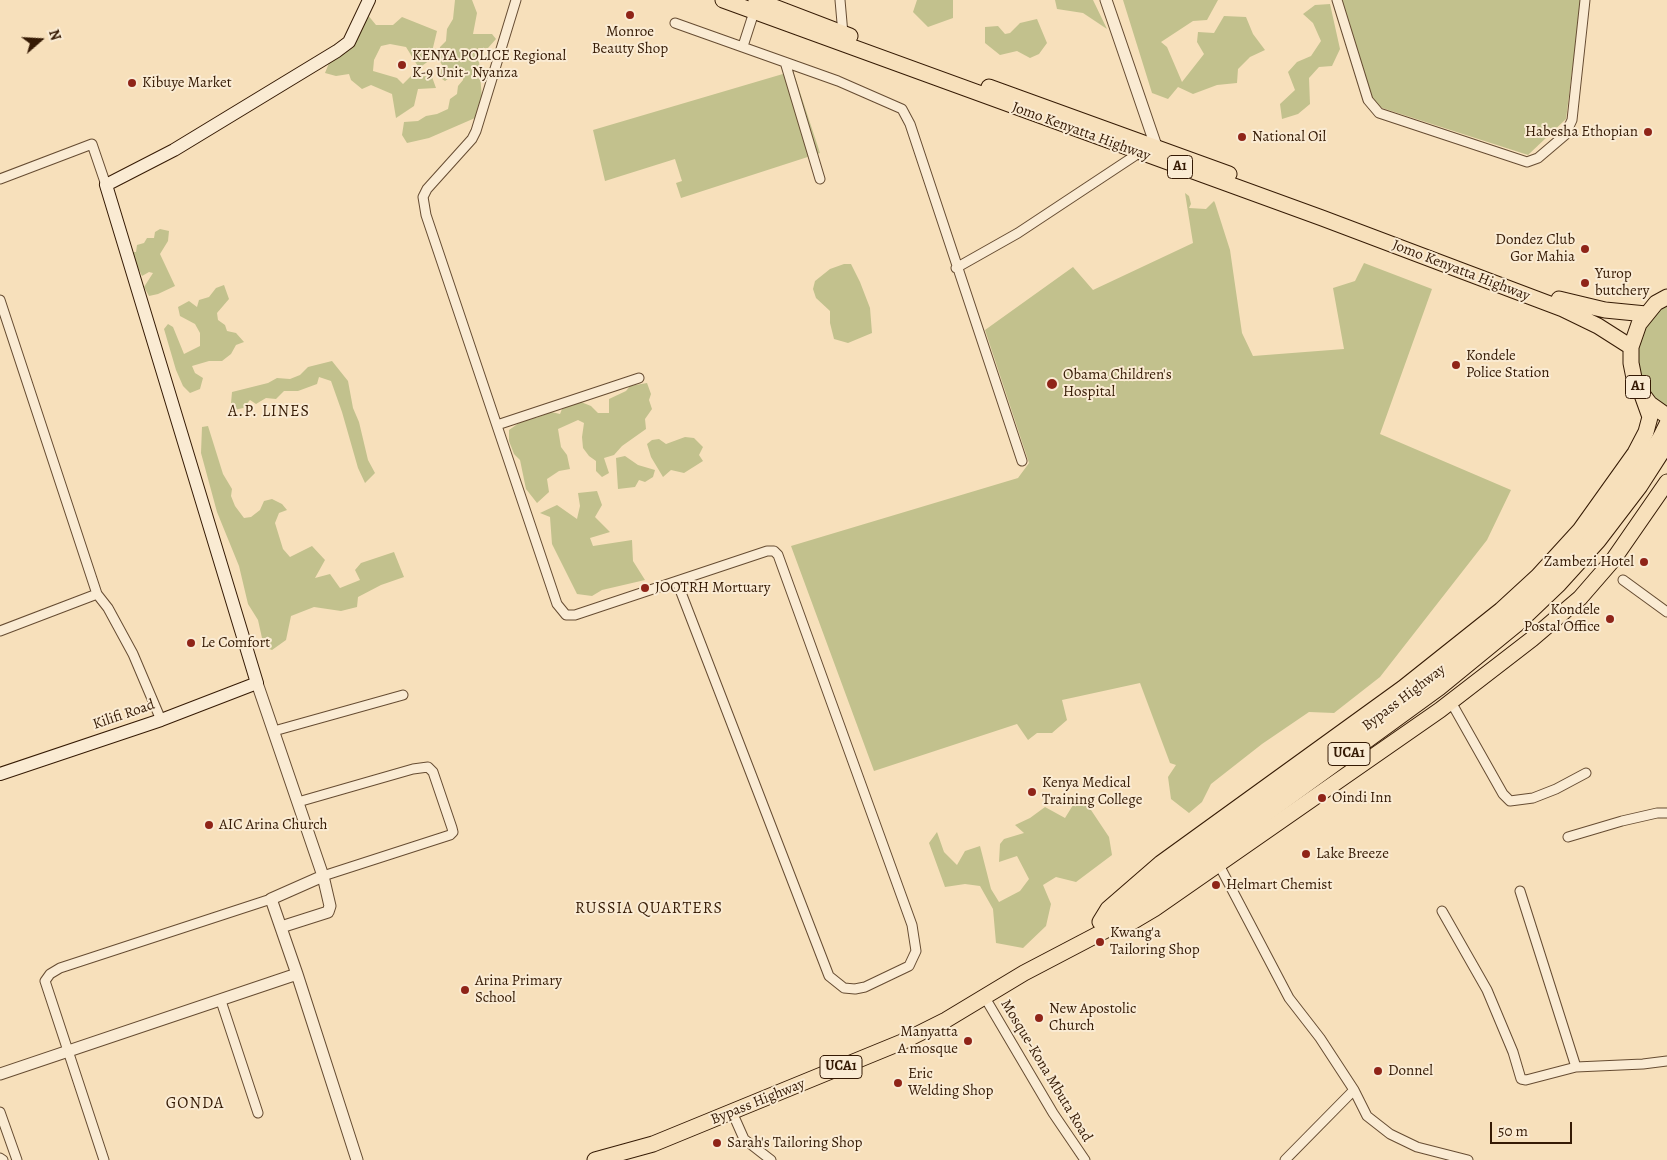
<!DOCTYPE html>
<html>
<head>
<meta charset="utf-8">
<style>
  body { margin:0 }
  #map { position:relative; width:1667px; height:1160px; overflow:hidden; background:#f7e0bb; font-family:Alegreya,serif }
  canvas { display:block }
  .north { position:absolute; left:15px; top:15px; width:50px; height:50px; -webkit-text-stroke:4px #faebd3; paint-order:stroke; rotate:71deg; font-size:14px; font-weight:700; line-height:20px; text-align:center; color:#351a04 }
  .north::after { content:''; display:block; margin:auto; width:18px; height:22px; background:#351a04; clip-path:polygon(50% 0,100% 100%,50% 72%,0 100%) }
  .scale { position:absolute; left:1490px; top:1122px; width:82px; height:22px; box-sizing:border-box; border:2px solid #351a04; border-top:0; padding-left:6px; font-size:15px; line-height:18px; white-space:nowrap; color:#351a04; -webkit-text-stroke:4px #faebd3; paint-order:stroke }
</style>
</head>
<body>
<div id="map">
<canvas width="1667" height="1160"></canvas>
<div class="north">N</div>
<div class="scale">50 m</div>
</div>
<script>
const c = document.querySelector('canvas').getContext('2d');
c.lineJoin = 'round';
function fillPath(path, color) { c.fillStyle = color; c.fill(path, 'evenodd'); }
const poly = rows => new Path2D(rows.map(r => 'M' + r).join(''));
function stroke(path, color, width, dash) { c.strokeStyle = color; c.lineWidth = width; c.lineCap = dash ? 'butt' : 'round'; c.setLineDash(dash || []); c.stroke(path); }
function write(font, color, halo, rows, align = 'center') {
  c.font = font + ' Alegreya,serif'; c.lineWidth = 4; c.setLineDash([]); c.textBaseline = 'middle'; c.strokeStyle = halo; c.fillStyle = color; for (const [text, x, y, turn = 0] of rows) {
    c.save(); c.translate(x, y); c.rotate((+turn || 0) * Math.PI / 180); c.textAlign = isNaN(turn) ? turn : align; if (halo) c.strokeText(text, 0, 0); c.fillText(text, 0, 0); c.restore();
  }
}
const green = poly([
  [455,0,472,0,477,13,473,34,492,34,496,39,488,48,478,48,482,99,475,118,429,138,407,143,402,135,404,122,418,121,426,116,437,114,448,109,450,99,457,94,458,86,463,80,463,68,445,81,439,77,442,65,438,58,440,47,446,41,447,29,453,19],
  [917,0,953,0,953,18,928,27,913,12],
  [1055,0,1093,0,1107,29,1083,13,1057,9],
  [1123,0,1218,0,1207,20,1193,21,1161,42,1167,47,1182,82,1204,54,1197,42,1198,32,1214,33,1224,16,1246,17,1253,34,1265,50,1250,57,1238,69,1237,83,1217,85,1193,94,1178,87,1168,99,1152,93],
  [1340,0,1581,0,1566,119,1528,155,1379,107,1370,95],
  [1330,4,1340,49,1332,66,1319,67,1309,78,1310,104,1298,114,1282,119,1280,104,1295,90,1288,72,1297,62,1311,56,1321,41,1313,23,1303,14,1315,5],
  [367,14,376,25,393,25,402,17,437,31,430,60,419,68,406,47,390,44,381,46,374,60,373,71,397,78,403,84,412,75,432,77,436,88,418,89,414,106,396,118,392,94,371,85,362,89,351,80,349,74,336,76,325,73,329,63,343,53],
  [1037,19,1047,43,1039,54,1030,58,1017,51,1000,55,985,43,985,27,998,26,1005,34,1010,33,1020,23],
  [793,71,820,153,681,198,676,183,682,181,675,159,605,181,593,130],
  [1185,193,1189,196,1191,204,1189,208,1206,209,1214,201,1215,203,1230,250,1242,333,1253,356,1344,349,1333,288,1355,281,1364,263,1432,289,1380,434,1511,490,1487,540,1380,677,1334,713,1309,712,1262,744,1211,784,1202,802,1189,813,1171,799,1168,777,1176,765,1170,763,1140,683,1062,700,1067,720,1052,733,1037,733,1028,740,1017,724,874,771,791,546,1018,478,1029,463,985,330,1073,267,1093,290,1193,243],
  [160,229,169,231,168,241,160,254,175,286,158,294,149,296,144,287,153,273,149,272,142,276,130,252,136,252,137,245,144,243,147,238,154,238,155,232],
  [844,264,851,264,860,282,870,308,872,333,848,343,834,339,830,323,830,311,816,298,813,289,815,281,830,269],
  [224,285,229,299,217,313,218,320,225,325,227,331,236,333,244,342,236,345,231,354,222,361,209,361,192,366,195,373,203,378,200,389,190,393,183,386,176,370,164,329,168,324,173,327,184,354,200,346,200,333,195,324,180,316,178,307,189,301,197,307,199,300,209,297,216,288],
  [1667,301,1667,412,1638,379,1637,336],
  [332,361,348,381,353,408,359,422,368,460,375,473,365,483,358,468,342,412,331,381,319,377,317,384,298,391,284,391,276,399,266,398,256,404,250,400,243,408,234,410,231,403,232,392,268,383,277,378,290,379,300,375,308,367],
  [647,383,651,394,649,400,652,409,645,419,646,429,622,446,614,455,604,458,609,473,602,477,596,471,596,461,589,456,583,448,582,437,584,423,578,420,558,429,561,447,567,455,570,469,559,471,547,479,549,492,537,503,526,489,520,460,514,454,509,441,509,430,526,418,536,418,551,412,560,414,562,409,581,402,591,406,598,413,609,413,609,399,626,391,630,386],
  [208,426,223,474,232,489,231,496,235,506,244,518,251,517,260,510,264,501,272,499,282,504,287,510,279,513,275,523,283,549,290,557,312,546,325,560,315,578,330,574,340,588,360,580,355,570,361,563,394,552,404,577,381,585,358,597,357,607,341,611,314,607,291,616,286,640,272,650,264,647,258,620,248,604,239,566,217,512,201,453,202,427],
  [685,437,694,438,703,447,699,455,703,461,684,473,671,470,663,477,651,457,647,444,652,440,659,439,666,444],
  [625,456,638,465,655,470,653,477,645,482,639,480,635,487,618,489,616,458],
  [597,491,602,505,595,517,610,532,590,538,593,546,632,540,633,561,645,580,602,590,592,596,577,594,552,544,550,517,540,513,557,505,577,519,580,506,578,493],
  [1083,798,1109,837,1112,855,1076,882,1056,877,1043,885,1051,904,1046,926,1023,948,996,943,993,909,980,886,965,884,945,887,929,843,937,832,944,852,957,865,965,851,980,846,991,889,999,902,1020,891,1029,879,1017,856,999,862,1000,844,1004,839,1024,833,1015,825,1030,818,1045,807,1065,818,1073,805]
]);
const minor = poly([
  [516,0,476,131,472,139,427,189,423,197,426,215,557,604,566,615,575,615,767,551,774,551,778,555,912,925,916,951,909,966,865,987,855,989,844,988,829,976,677,582],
  [840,0,843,34],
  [1337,0,1368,100,1379,113,1527,162,1538,158,1565,135,1572,120,1585,0],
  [675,23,838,81,902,109,910,124,1022,461],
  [743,46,754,12],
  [785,62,820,179],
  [0,179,92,144,106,185],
  [956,268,1018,233,1139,153],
  [0,300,97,594,108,608,133,654,161,720],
  [497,425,639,378],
  [1623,580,1667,612],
  [0,631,97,594],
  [1451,702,1503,794,1510,801,1533,798,1556,789,1586,773],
  [274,731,403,695],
  [298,802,413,769,428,767,433,772,452,828,453,832,450,835,323,876],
  [1568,837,1622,821,1657,813,1667,813],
  [1218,863,1289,998,1320,1038,1354,1090,1367,1116,1390,1134,1417,1147,1468,1160],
  [1520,891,1576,1067],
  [1442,911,1487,990,1513,1052,1521,1079,1526,1080,1576,1067,1643,1064,1667,1061],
  [984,996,1053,1113,1085,1160],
  [221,1001,258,1113],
  [0,1112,17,1160],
  [732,1112,744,1139,771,1160],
  [0,1158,3,1160],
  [104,1160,45,981,50,974,60,968,271,899],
  [1285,1160,1354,1090]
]);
const tertiary = poly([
  [1106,0,1156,146],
  [257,683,323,876,330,906,328,912,281,927],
  [323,876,271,899,297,974,357,1160],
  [0,1074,297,974]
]);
const secondary = poly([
  [0,774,161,720,257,683,106,185,174,150,337,51,349,42,369,0]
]);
const primary = poly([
  [1113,913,1433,678,1508,617,1552,575,1590,531,1632,478,1660,438,1667,424],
  [595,1160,653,1144,902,1042,946,1020,1024,973,1108,929,1439,688,1516,625,1559,584,1598,541,1640,486,1667,444]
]);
const trunk = poly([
  [723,0,1322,218,1563,309,1598,326,1631,347],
  [756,0,850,36],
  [989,87,1229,174],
  [1667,297,1656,303,1639,324,1631,347,1631,363,1634,378,1641,392,1650,404,1667,416],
  [1559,299,1605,310,1646,314],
  [1100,922,1108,909,1161,863,1403,688,1501,610,1538,576,1580,530,1635,453,1646,432,1650,417,1641,392],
  [1108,929,1127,925,1154,909,1440,710,1532,639,1580,598,1613,560,1667,482]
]);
const markers = [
  [630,15,5,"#8f2418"],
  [402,65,5,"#8f2418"],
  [132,83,5,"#8f2418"],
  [1648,132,5,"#8f2418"],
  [1242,137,5,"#8f2418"],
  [1585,249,5,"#8f2418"],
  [1585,283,5,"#8f2418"],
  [1456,365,5,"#8f2418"],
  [1052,384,6,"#8f2418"],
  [1644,562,5,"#8f2418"],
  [645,588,5,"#8f2418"],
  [1610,619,5,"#8f2418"],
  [191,643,5,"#8f2418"],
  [1032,792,5,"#8f2418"],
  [1322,798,5,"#8f2418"],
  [209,825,5,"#8f2418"],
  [1306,854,5,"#8f2418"],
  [1216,885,5,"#8f2418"],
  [1100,942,5,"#8f2418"],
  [465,990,5,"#8f2418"],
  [1039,1018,5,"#8f2418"],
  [968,1041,5,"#8f2418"],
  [1378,1071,5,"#8f2418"],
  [898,1083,5,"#8f2418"],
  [717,1143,5,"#8f2418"]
];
const shields = [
  [1180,167,25],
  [1638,387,25],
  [1349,754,42],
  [841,1067,42]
];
const shieldNames = [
  ["A1",1180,167],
  ["A1",1638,387],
  ["UCA1",1349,754],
  ["UCA1",841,1067]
];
const poiNames = [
  ["Monroe",630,32,"center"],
  ["Beauty Shop",630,49,"center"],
  ["KENYA POLICE Regional",412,56],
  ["K-9 Unit- Nyanza",412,73],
  ["Kibuye Market",142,83],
  ["Habesha Ethopian",1638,132,"right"],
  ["National Oil",1252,137],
  ["Dondez Club",1575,240,"right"],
  ["Gor Mahia",1575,257,"right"],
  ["Yurop",1595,274],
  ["butchery",1595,291],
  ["Kondele",1466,356],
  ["Police Station",1466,373],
  ["Obama Children's",1063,375],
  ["Hospital",1063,392],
  ["Zambezi Hotel",1634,562,"right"],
  ["JOOTRH Mortuary",655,588],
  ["Kondele",1600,610,"right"],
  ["Postal Office",1600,627,"right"],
  ["Le Comfort",201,643],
  ["Kenya Medical",1042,783],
  ["Training College",1042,800],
  ["Oindi Inn",1332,798],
  ["AIC Arina Church",219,825],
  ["Lake Breeze",1316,854],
  ["Helmart Chemist",1226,885],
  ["Kwang'a",1110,933],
  ["Tailoring Shop",1110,950],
  ["Arina Primary",475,981],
  ["School",475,998],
  ["New Apostolic",1049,1009],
  ["Church",1049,1026],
  ["Manyatta",958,1032,"right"],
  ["A mosque",958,1049,"right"],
  ["Donnel",1388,1071],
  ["Eric",908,1074],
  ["Welding Shop",908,1091],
  ["Sarah's Tailoring Shop",727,1143]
];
const streetNames = [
  ["Jomo Kenyatta Highway",1081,132,20],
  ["Jomo Kenyatta Highway",1461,271,21],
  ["Bypass Highway",1404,698,-37],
  ["Kilifi Road",124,715,-19],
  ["Mosque-Kona Mbuta Road",1046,1071,59],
  ["Bypass Highway",758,1102,-22]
];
const neighbourhoodNames = [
  ["A.P. LINES",269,412],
  ["RUSSIA QUARTERS",649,909],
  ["GONDA",195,1104]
];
fillPath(green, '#c2c18d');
stroke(minor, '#664c32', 11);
stroke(tertiary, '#664c32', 13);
stroke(secondary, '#351a04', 14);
stroke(primary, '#351a04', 17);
stroke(trunk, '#351a04', 17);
stroke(minor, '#faebd3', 9);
stroke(tertiary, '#faebd3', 11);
stroke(secondary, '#faebd3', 12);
stroke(primary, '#f7e0bb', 15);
stroke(trunk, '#f7e0bb', 15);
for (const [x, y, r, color] of markers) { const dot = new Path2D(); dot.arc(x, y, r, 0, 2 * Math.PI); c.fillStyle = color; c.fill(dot); stroke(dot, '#faebd3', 2); }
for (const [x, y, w] of shields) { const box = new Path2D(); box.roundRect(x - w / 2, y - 11.5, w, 23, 4); c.fillStyle = '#faebd3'; c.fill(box); stroke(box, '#351a04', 1); }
write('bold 14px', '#351a04', null, shieldNames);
write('15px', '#351a04', '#faebd3', poiNames, 'left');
write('15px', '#351a04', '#faebd3', streetNames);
c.letterSpacing = '1px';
write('16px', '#351a04', '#faebd3', neighbourhoodNames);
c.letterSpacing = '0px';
</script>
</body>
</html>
